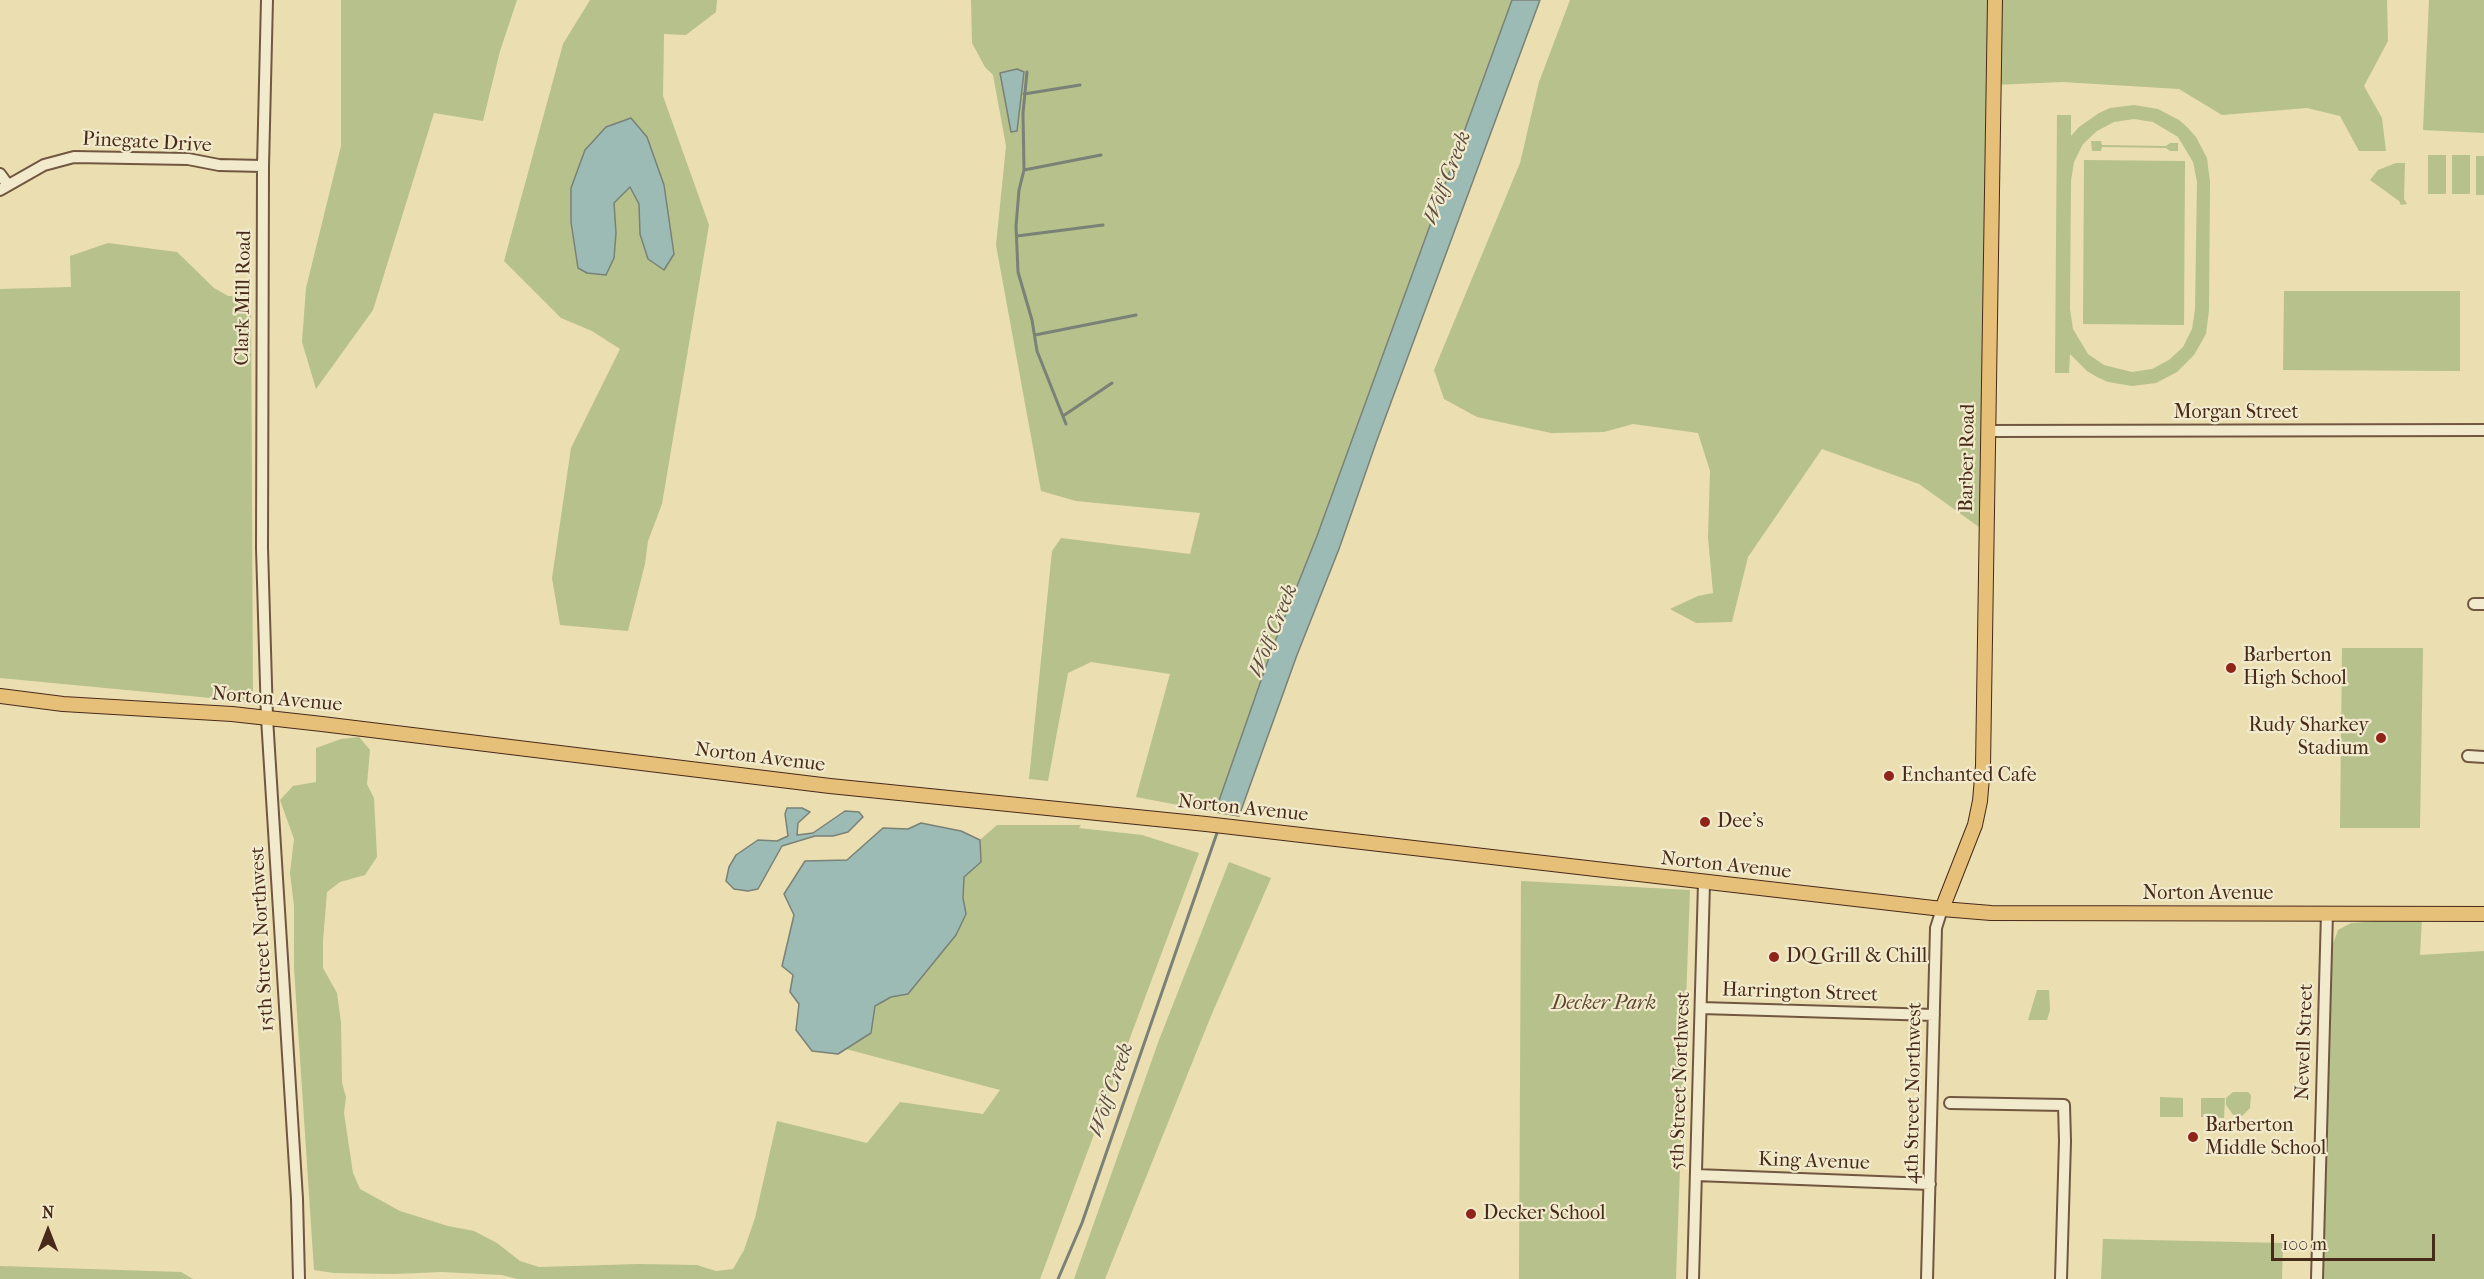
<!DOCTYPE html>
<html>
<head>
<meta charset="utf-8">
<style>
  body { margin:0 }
  #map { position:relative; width:2484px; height:1279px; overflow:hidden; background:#ebdeb0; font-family:"IM FELL French Canon",serif }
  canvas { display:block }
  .north { position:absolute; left:18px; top:1201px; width:60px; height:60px; -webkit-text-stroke:4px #f2eacc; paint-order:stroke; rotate:0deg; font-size:16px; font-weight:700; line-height:24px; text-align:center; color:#482a1b }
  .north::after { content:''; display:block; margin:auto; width:21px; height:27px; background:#482a1b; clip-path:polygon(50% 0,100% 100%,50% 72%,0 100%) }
  .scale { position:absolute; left:2271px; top:1234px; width:164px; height:27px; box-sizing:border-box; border:3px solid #482a1b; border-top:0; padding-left:8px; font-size:18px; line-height:21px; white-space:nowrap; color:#482a1b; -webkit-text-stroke:4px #f2eacc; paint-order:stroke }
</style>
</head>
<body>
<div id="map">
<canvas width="2484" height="1279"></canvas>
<div class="north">N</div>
<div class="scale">100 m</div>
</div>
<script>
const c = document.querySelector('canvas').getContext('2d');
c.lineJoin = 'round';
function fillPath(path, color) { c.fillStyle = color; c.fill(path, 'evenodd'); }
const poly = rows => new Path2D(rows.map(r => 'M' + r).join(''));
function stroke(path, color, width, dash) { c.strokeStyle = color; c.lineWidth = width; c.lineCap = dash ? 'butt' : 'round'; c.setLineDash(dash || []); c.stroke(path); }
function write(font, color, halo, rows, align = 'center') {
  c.font = font + ' "IM FELL French Canon",serif'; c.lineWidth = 4.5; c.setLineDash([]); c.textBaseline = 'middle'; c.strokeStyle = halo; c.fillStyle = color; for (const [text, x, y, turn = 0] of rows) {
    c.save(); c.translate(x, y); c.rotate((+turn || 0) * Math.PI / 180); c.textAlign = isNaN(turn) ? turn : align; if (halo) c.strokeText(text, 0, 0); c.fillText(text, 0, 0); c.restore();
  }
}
const green = poly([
  [341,0,517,0,500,51,483,121,434,113,373,310,316,389,302,342,306,288,341,146],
  [590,0,717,0,716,12,686,35,664,34,663,96,709,225,662,504,648,541,645,564,628,631,560,625,552,578,571,448,620,349,592,331,561,318,504,261,563,44],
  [971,0,1512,0,1317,536,1272,649,1215,812,1136,797,1170,674,1091,662,1068,673,1048,781,1029,779,1052,551,1061,538,1190,554,1200,513,1076,501,1041,491,996,245,1006,146,993,75,985,67,972,43],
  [1570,0,2387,0,2388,41,2364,86,2382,118,2386,151,2359,151,2340,116,2307,108,2222,115,2179,89,2062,82,1994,85,1986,532,1919,484,1822,449,1748,557,1732,622,1696,623,1670,609,1698,596,1713,593,1708,537,1710,471,1698,433,1633,424,1604,432,1551,433,1477,417,1444,399,1434,370,1520,163,1539,82],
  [2429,0,2484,0,2484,133,2423,130],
  [2134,105,2158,109,2179,120,2188,128,2196,137,2207,158,2210,182,2209,310,2206,334,2194,355,2177,372,2156,383,2132,386,2108,382,2097,377,2087,371,2070,354,2069,373,2055,373,2057,115,2071,115,2071,136,2079,127,2099,113,2110,108],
  [2134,119,2153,122,2178,137,2193,162,2197,182,2195,310,2192,329,2183,347,2169,360,2152,369,2132,372,2104,365,2088,354,2073,329,2070,309,2071,181,2074,162,2083,144,2097,131,2114,122],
  [2091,141,2101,141,2102,145,2166,146,2170,143,2178,143,2178,151,2170,151,2166,148,2102,147,2101,151,2092,151],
  [2428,155,2446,155,2446,194,2428,194],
  [2452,155,2470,155,2470,194,2452,194],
  [2476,156,2484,156,2484,195,2476,195],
  [2084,160,2185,161,2184,325,2083,324],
  [2396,163,2405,163,2404,199,2407,204,2401,205,2399,201,2370,180,2378,170],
  [108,243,177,252,214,288,228,296,251,296,253,702,0,678,0,289,71,287,70,256],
  [2284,291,2460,291,2460,371,2283,370],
  [2342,648,2423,648,2420,828,2340,828],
  [359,737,370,750,367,784,374,798,377,857,365,875,340,882,327,892,323,941,323,968,337,993,341,1022,342,1083,346,1097,344,1113,353,1173,360,1189,400,1211,448,1226,474,1231,497,1243,520,1261,539,1267,639,1264,697,1265,716,1271,733,1269,744,1250,755,1218,777,1121,867,1143,900,1102,983,1114,1000,1090,846,1049,871,1033,875,1006,891,997,908,994,966,914,963,898,964,876,981,862,980,840,997,825,1081,825,1079,828,1142,835,1199,853,1040,1279,517,1279,502,1275,442,1272,394,1274,334,1273,314,1270,294,968,294,906,290,873,294,839,280,800,293,786,316,782,316,748,341,739],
  [1229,862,1271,878,1211,1016,1105,1279,1074,1279,1159,1040],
  [1521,881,1690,890,1676,1279,1519,1279],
  [2422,918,2420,955,2484,951,2484,1279,2323,1279,2331,953,2333,944,2338,930,2351,923],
  [2037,990,2049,990,2050,1010,2047,1020,2028,1020],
  [2233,1092,2248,1092,2251,1095,2250,1108,2242,1116,2234,1116,2226,1105,2226,1098],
  [2160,1097,2183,1098,2183,1117,2160,1117],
  [2201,1098,2225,1098,2224,1118,2201,1117],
  [2103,1239,2283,1243,2282,1279,2101,1279],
  [0,1266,181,1272,193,1279,0,1279]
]);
const water = poly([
  [1512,0,1540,0,1377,440,1339,549,1297,655,1239,816,1215,812,1272,649,1317,536,1512,0],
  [1017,69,1024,72,1017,131,1011,132,1000,73,1017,69],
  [631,118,647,137,664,185,674,254,664,270,648,259,640,234,639,204,630,187,614,203,616,233,614,258,606,275,587,273,578,268,571,222,571,188,585,150,606,127,631,118],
  [787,808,802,808,810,812,798,823,797,835,813,833,845,811,859,812,863,817,848,832,833,836,815,836,782,846,758,889,748,891,734,889,726,881,729,867,736,855,758,840,777,841,788,836,785,814,787,808],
  [921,823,961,831,980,840,981,862,964,877,963,898,966,914,956,935,908,994,891,997,875,1006,871,1033,838,1054,812,1051,796,1030,799,1004,790,992,793,975,782,966,794,915,784,894,805,861,847,860,883,828,908,829,921,823]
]);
const stream = poly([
  [1027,72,1023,113,1024,170,1019,190,1016,226,1018,272,1032,320,1037,351,1066,424],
  [1024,94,1080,85],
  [1024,170,1101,155],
  [1017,236,1103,225],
  [1035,335,1136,315],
  [1063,416,1112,383],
  [1058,1279,1082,1223,1218,830]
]);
const minor = poly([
  [267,0,263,166,262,548,267,718,297,1199,299,1279],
  [0,174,8,185],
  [0,190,44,165,74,157,188,159,219,165,263,166],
  [1989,431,2484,430],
  [2474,604,2484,604],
  [2468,756,2484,757],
  [1701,1008,1934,1015],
  [1950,1103,2064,1105,2065,1141,2061,1279],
  [1696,1175,1930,1184],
  [1693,1279,1704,883],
  [1927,1279,1936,928,1942,909],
  [2317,1279,2327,913]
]);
const major = poly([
  [0,696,63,704,232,714,322,724,830,786,1206,824,1942,909,1991,913,2484,914],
  [1942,909,1975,825,1980,801,1983,766,1995,0]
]);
const markers = [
  [2231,668,6,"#8f2418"],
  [2381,738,6,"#8f2418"],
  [1889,776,6,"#8f2418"],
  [1705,822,6,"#8f2418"],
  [1774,957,6,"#8f2418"],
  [2193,1137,6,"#8f2418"],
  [1471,1214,6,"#8f2418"]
];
const streetNames = [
  ["Pinegate Drive",147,143,3],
  ["Clark Mill Road",244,298,-89],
  ["Morgan Street",2236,413],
  ["Barber Road",1968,458,-89],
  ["Norton Avenue",277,700,5],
  ["Norton Avenue",760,758,7],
  ["Norton Avenue",1243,809,6],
  ["Norton Avenue",1726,866,6],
  ["Norton Avenue",2208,894],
  ["15th Street Northwest",263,939,-93],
  ["Harrington Street",1800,993,2],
  ["Newell Street",2305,1042,-88],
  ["5th Street Northwest",1681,1081,-88],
  ["4th Street Northwest",1914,1093,-89],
  ["King Avenue",1814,1162,2]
];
const poiNames = [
  ["Barberton",2243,656],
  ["High School",2243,679],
  ["Rudy Sharkey",2369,726,"right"],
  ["Stadium",2369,749,"right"],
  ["Enchanted Cafe",1901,776],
  ["Dee's",1717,822],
  ["DQ Grill & Chill",1786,957],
  ["Barberton",2205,1126],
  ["Middle School",2205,1149],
  ["Decker School",1483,1214]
];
const parkNames = [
  ["Decker Park",1604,1004]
];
const waterNames = [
  ["Wolf Creek",1448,178,-69],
  ["Wolf Creek",1274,631,-68],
  ["Wolf Creek",1112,1090,-71]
];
fillPath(green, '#b6c18c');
fillPath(water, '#9bbbb4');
stroke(water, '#7a8177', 1.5);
stroke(stream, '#7a8177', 3);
stroke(minor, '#715740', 14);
stroke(major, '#482a1b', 16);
stroke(minor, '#f2eacc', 10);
stroke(major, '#e6bf78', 14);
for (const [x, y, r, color] of markers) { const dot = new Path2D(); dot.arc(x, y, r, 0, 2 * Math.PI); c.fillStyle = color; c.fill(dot); stroke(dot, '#f2eacc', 2); }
write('20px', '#482a1b', '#f2eacc', streetNames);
write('20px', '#482a1b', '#f2eacc', poiNames, 'left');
write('italic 20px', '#5e4832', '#f2eacc', parkNames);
write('italic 21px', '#5d4e41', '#f2eacc', waterNames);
</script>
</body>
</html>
